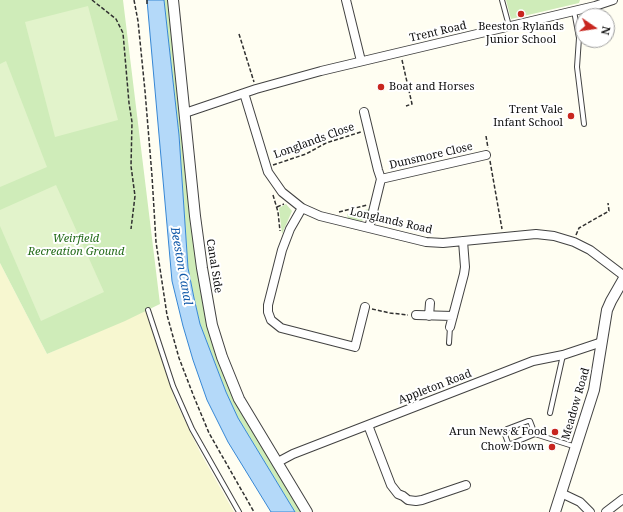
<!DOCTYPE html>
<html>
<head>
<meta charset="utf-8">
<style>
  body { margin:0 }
  #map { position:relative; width:623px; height:512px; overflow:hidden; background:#fffef2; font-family:"Noto Serif",serif }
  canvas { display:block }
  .north { position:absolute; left:575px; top:8px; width:40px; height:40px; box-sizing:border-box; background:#fff; border:1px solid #9f9f9f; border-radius:50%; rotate:103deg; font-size:11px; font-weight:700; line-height:16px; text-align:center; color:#0f0f0f }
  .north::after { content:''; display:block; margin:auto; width:14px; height:18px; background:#c8261f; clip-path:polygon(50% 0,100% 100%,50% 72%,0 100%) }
</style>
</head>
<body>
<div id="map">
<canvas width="623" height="512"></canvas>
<div class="north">N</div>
</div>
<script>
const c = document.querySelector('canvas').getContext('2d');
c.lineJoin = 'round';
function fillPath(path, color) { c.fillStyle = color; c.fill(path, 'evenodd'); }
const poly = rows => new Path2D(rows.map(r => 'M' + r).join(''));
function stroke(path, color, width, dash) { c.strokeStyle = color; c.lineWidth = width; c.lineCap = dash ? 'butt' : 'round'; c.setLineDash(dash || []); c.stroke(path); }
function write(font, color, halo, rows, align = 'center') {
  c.font = font + ' "Noto Serif",serif'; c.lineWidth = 4; c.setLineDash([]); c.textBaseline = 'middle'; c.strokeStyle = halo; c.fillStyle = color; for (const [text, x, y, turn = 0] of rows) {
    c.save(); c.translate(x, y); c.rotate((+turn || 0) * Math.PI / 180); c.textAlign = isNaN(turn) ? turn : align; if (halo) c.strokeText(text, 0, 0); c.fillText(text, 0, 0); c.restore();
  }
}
const farmland = poly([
  [0,263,47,354,148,309,175,400,200,452,234,512,0,512]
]);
const green = poly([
  [0,0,123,0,160,304,125,321,47,354,0,263],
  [164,0,168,0,217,352,301,512,295,512,238,418,226,392,200,324,194,298,188,268,179,135],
  [506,0,580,0,579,3,511,19],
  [286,204,292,211,282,234,279,208],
  [369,209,370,210,368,217,360,222,348,219,347,214]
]);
const pitch = poly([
  [88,6,118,120,55,137,25,22],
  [6,61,47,167,0,187,0,64],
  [56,185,104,292,41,321,0,226,0,210]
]);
const water = poly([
  [147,0,164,0,179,135,188,268,194,298,200,324,226,392,238,418,295,512,271,512,228,442,207,400,193,360,183,326,172,281,147,0]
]);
const path = poly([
  [92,0,116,19,123,33,129,103,132,122,131,166,135,196,131,229],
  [134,0,138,21,145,91,152,176,156,242,167,315,179,358,194,397,209,433,254,512],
  [147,0,147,5],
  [239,34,254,82],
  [402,60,412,104,406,106],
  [486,136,488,148],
  [490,161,502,229],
  [273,165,306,154,326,143,361,132],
  [273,195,278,212,280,231],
  [277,207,284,204],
  [339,212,367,205],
  [576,235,579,228,609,211,608,203],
  [372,309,390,313,408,315]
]);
const service = poly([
  [502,0,509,26],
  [574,11,579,38,577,67,584,124],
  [148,310,173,386,192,429,239,512],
  [449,343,450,327],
  [550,413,563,355],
  [535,434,511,444,508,443,504,432,507,429,528,421,530,421,535,434,576,447]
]);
const minor = poly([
  [346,0,361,61],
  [244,93,268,172,282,192,302,208,320,216,426,242,443,243,536,234,554,236,574,242,590,250,623,275],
  [364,112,378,170,381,179],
  [185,113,256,89,321,71,595,6,613,0],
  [302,208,290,229,282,250,268,305,268,312,271,320,281,328,355,347,365,307],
  [369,228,381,179,486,155],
  [416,315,453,316],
  [429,316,430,303],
  [450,327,464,274,465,267,463,241],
  [368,425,391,485,398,494,403,496,408,500,416,501,422,500,466,485],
  [278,462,293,454,533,361,563,355,602,342],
  [561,493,580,502,590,512],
  [606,512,623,499]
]);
const tertiary = poly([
  [173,0,195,216,202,268,212,325,222,357,239,399,307,512],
  [555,512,594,390,607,310,611,301,623,280]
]);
const markers = [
  [521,14,4,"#c8261f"],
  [381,87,4,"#c8261f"],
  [571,116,4,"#c8261f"],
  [555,432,4,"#c8261f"],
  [552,447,4,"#c8261f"]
];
const poiNames = [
  ["Beeston Rylands",521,27,"center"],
  ["Junior School",521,40,"center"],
  ["Boat and Horses",389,87,"left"],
  ["Trent Vale",563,110],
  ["Infant School",563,123],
  ["Arun News & Food",547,432],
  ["Chow Down",544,447]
];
const streetNames = [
  ["Trent Road",438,32,-13],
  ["Longlands Close",314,141,-20],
  ["Dunsmore Close",431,156,-13],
  ["Longlands Road",391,221,13],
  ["Canal Side",214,266,81],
  ["Appleton Road",435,387,-21],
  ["Meadow Road",576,404,-74]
];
const parkNames = [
  ["Weirfield",76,239],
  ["Recreation Ground",76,252]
];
const waterNames = [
  ["Beeston Canal",181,266,80]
];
fillPath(farmland, '#f7f7d0');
fillPath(green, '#cfecb9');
fillPath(pitch, '#e2f3cb');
fillPath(water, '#b4d9f9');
stroke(water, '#3787d4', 1);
stroke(service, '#424242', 6);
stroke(minor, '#424242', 10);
stroke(tertiary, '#424242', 12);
stroke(path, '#313131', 1.5, [4, 2]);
stroke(service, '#fff', 4);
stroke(minor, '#fff', 8);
stroke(tertiary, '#fff', 10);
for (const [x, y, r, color] of markers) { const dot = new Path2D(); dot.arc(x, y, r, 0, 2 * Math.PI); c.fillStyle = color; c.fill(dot); stroke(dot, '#fff', 1.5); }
write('11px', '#0f0f0f', '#fff', poiNames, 'right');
write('11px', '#0f0f0f', '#fff', streetNames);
write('italic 11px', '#256c1b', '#fff', parkNames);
write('italic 12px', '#1159a9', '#fff', waterNames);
</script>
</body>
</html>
